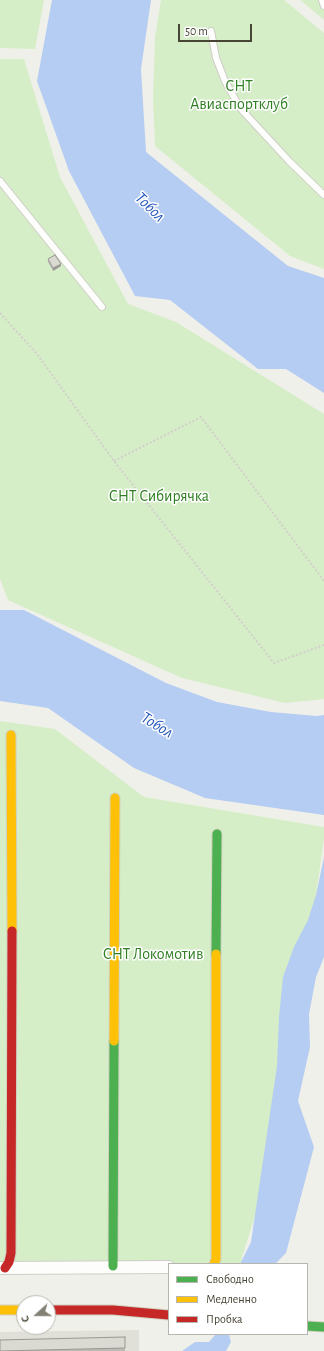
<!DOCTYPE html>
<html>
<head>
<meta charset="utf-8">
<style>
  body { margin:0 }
  #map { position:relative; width:324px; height:1351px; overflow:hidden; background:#f0f0ea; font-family:"Alegreya Sans",sans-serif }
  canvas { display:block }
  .legend { position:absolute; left:168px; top:1263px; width:140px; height:72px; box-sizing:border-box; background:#fff; border:1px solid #b6b5ae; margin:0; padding:5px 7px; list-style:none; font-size:12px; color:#484534 }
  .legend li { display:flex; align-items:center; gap:8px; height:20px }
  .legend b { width:20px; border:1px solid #b6b5ae }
  .north { position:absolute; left:16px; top:1295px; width:40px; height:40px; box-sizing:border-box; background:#fff; border:1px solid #b6b5ae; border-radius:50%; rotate:249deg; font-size:11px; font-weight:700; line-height:16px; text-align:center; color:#484534 }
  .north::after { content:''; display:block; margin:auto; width:14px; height:18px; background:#838174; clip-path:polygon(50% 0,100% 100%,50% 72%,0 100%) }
  .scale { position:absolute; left:178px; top:24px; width:74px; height:18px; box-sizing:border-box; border:2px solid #484534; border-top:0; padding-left:5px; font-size:12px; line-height:14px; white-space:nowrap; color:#484534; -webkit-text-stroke:3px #fff; paint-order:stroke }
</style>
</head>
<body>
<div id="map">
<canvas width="324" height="1351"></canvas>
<ul class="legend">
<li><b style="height:5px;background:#4caf50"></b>Свободно</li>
<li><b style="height:5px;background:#ffc107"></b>Медленно</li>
<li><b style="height:5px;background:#c62828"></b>Пробка</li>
</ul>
<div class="north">С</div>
<div class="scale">50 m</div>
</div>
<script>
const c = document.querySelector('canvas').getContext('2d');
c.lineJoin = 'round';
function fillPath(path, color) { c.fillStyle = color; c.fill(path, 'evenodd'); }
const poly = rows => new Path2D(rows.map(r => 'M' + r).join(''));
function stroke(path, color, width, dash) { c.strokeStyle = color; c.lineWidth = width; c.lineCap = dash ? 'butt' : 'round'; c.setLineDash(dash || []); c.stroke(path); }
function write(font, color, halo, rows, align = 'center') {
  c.font = font + ' "Alegreya Sans",sans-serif'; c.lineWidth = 3; c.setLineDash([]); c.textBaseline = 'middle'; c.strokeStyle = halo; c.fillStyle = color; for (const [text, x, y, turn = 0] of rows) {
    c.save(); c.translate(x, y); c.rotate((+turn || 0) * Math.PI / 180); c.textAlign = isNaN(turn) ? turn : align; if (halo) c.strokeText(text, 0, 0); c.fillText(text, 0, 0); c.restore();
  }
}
const industrial = poly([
  [139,1330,139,1351,0,1351,0,1332]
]);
const green = poly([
  [0,0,44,0,35,49,0,48],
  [161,0,284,0,324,33,324,269,290,256,155,146,153,98,155,37],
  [300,0,324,0,324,20],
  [0,59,24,59,60,177,128,304,176,322,324,414,324,699,285,703,182,678,8,600,0,579],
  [0,721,55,729,144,797,324,827,324,839,283,1126,240,1264,169,1264,169,1273,0,1272]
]);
const water = poly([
  [52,0,151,0,141,69,146,152,288,266,324,278,324,393,286,369,258,369,170,300,135,296,69,171,37,81],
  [0,610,24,610,166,683,217,702,271,712,317,716,324,715,324,815,205,798,134,768,48,708,0,701],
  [324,857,324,957,316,977,309,1014,310,1047,298,1101,314,1147,286,1253,275,1264,240,1264,251,1242,277,1066,279,1017,283,977,294,947,308,920,316,895],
  [215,1335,229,1335,231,1342,226,1351,182,1351,195,1342,209,1342]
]);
const path = poly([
  [0,313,37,354,114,461,274,663,324,645],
  [114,461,201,417,324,581]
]);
const lane = poly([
  [322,0,324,6],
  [211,31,216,58,225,81,240,108,289,161,324,195],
  [0,181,102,307]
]);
const street = poly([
  [0,1268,169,1267]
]);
const fast = poly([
  [216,954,217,834],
  [113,1266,114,1041],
  [307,1326,324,1327]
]);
const slow = poly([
  [11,735,12,931],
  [114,1041,115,798],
  [214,1264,216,1259,216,954],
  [0,1310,24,1310]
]);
const jam = poly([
  [5,1268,9,1262,11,1253,12,931],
  [48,1310,113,1310,169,1315]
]);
const wall = poly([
  [48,259,61,266,53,271,48,262],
  [125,1337,125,1351,0,1351]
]);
const shadedWall = poly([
  [61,264,61,266,53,271,53,268]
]);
const building = poly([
  [55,255,61,264,53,268,48,259,55,255],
  [125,1337,125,1348,0,1351,0,1340,125,1337]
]);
const parkNames = [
  ["СНТ",239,86],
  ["Авиаспортклуб",239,104],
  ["СНТ Сибирячка",159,496],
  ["СНТ Локомотив",153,954]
];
const waterNames = [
  ["Тобол",150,207,44],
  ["Тобол",157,725,31]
];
fillPath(industrial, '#e0dfd8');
fillPath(green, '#d5eec7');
fillPath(water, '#b5ccf3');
stroke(lane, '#cfcec7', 8);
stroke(street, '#cfcec7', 14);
stroke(fast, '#d0d0c0', 11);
stroke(slow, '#d0d0c0', 11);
stroke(jam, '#d0d0c0', 11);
stroke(path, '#d1d0c9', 2, [2, 2]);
stroke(lane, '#fdfdfc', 6);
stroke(street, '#fdfdfc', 12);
stroke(fast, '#4caf50', 9);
stroke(slow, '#ffc107', 9);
stroke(jam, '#c62828', 9);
fillPath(wall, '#bbbbb5');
fillPath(shadedWall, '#999893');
fillPath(building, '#dad9d2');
stroke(building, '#999893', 1);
write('16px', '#2f7f22', '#fff', parkNames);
write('italic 17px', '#2458bd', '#fff', waterNames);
</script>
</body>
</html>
